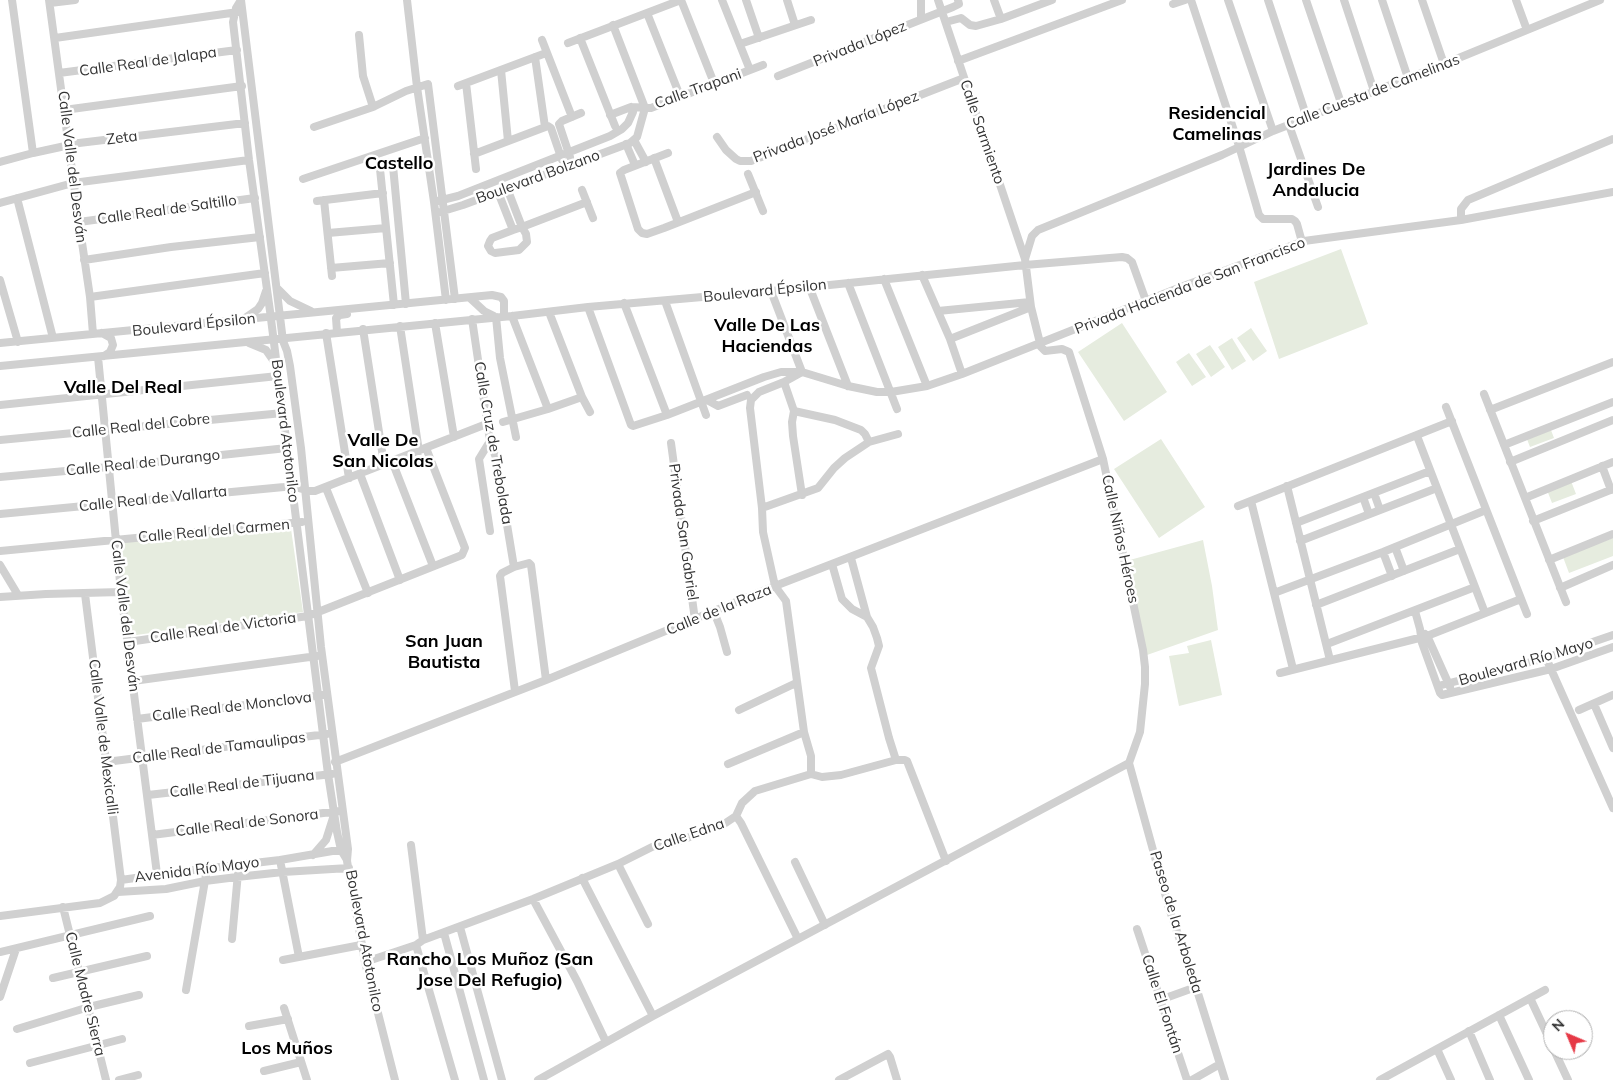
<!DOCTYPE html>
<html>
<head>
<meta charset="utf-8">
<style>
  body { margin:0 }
  #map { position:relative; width:1613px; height:1080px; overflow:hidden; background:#fff; font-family:Mulish,sans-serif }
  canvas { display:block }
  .north { position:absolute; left:1543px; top:1010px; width:50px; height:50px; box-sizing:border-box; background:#fff; border:1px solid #adadad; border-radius:50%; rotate:315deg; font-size:14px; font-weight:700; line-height:20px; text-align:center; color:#333 }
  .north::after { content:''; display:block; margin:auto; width:18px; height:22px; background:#e63946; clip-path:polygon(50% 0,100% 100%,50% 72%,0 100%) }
</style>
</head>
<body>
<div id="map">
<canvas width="1613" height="1080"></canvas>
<div class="north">N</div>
</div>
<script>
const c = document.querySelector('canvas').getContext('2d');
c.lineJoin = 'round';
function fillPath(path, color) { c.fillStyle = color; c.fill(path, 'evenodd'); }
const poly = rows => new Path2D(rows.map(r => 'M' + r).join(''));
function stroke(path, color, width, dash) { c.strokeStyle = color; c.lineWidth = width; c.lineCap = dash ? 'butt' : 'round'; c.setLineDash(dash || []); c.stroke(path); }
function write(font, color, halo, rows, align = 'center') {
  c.font = font + ' Mulish,sans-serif'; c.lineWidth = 5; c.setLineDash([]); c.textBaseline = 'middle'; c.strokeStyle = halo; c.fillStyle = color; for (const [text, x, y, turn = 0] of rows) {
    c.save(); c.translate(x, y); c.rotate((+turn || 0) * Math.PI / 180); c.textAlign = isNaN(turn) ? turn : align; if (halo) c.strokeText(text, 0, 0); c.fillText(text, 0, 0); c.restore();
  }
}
const green = poly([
  [1341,249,1368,324,1279,359,1254,282],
  [1122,323,1167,392,1124,421,1078,352],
  [1251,328,1267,351,1253,361,1237,338],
  [1232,338,1246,361,1232,370,1218,347],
  [1210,345,1225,367,1211,377,1196,354],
  [1189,353,1206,377,1192,386,1176,362],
  [1549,425,1554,438,1530,447,1525,434],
  [1161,439,1205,507,1159,538,1114,469],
  [1571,481,1576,494,1552,503,1547,490],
  [291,529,303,612,129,636,119,541],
  [1613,538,1613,556,1569,573,1563,557],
  [1203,540,1212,586,1218,630,1147,655,1126,561],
  [1211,640,1222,695,1179,706,1169,656,1189,653,1187,646]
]);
const minor = poly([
  [12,0,33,153],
  [49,0,79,222,90,297,93,334],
  [241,0,283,341,287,351,290,366,301,448,321,647,348,849,347,861,365,962,395,1080],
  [241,0,236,8,233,22,249,160,270,311,328,774,337,832,341,850,347,860],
  [407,0,417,87,434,202,446,300],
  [681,0,714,83],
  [722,0,750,70],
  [746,0,759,38],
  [787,0,795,25],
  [938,0,1025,259,1031,307,1041,347,1045,351,1062,349,1069,352,1103,459,1143,650,1145,667,1145,684,1140,732,1129,763],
  [994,0,1001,19],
  [1191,0,1239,146,1259,215,1263,219,1292,219,1295,221,1297,224,1302,242],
  [1228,0,1273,131],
  [1268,0,1307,118],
  [1306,0,1341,103],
  [1344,0,1374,91],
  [1382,0,1408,78],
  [1422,0,1444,64],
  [1516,0,1527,30],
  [50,3,75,0],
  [1173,4,1185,0],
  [647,13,680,96],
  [921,19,921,0],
  [946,22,961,18,970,25,976,26,1001,19,1052,0],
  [613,25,645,108],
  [359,35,363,76,373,107],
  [55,38,238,12],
  [580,38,615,126],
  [542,40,572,117],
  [568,43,681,0],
  [740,44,811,20],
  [535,57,545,127],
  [958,61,1122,0],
  [501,70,508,141],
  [59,73,237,50],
  [778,76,953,7,959,4,958,0],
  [466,83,476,169],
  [458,86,546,53],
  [64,110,242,86],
  [610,115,631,107,651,108,763,65],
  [1289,125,1318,207],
  [314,127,373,107,406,91,428,84,455,299],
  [717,137,726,150,736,159,740,161,751,161,964,78],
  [634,140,646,162],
  [626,144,635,165],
  [668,153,624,170,620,173,638,229,642,233,647,234,664,228,756,192],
  [474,154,548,126,551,128,562,160],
  [570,157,559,124,562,121,581,113],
  [654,158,678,222],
  [0,162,33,153,79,143,245,123],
  [748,174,763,211],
  [303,179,425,138],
  [507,188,522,227,526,234,527,242,519,250,495,253,491,251,488,246,490,241,492,238,513,230,522,227,587,202],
  [582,190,593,218],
  [498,192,513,230],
  [17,198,53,338],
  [324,200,332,276],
  [317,201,383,193],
  [438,201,458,196,610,136,622,129,628,123,633,112,631,107],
  [0,203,73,183,249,160],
  [440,212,463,205,630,143,637,137,645,108],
  [1461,220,1461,209,1468,200,1613,139],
  [79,222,255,198],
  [328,233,386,228],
  [1025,259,1032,236,1038,230,1222,155,1273,131,1444,64,1600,0],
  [84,260,171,247,260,237],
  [331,268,390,263],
  [922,275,950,339,962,374],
  [884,279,927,386],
  [0,280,18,342],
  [848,283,897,409],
  [809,286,848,386],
  [278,289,290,301,311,311],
  [771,291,802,372,784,382,759,392,751,400,750,408,762,508,763,532,775,586,786,601,804,732,811,756,811,774],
  [90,297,265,273],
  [470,298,484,311,494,316],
  [665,301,706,415],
  [624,303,667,415],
  [394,305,380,169,381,165,386,162,390,162,393,166,406,304],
  [588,307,631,425,633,426,667,415,764,377,781,372,802,372,848,386,877,392,891,392,927,386,962,374,1181,287,1304,241,1461,220,1613,192],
  [938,311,1030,302],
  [549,312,582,397,590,412],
  [512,316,548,409],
  [496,317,500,358,516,437],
  [245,318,258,309,262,303,266,291],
  [472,319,490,441,496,458,514,567],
  [435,323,454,437],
  [400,326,419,451],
  [363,329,384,464],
  [337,332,336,318,340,315,347,314],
  [102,333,111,338,113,345,110,352,104,356],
  [326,333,349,478],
  [950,339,1031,307],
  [0,343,492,295,501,297,504,301,504,316],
  [249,343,266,350,275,363],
  [98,357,121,592,157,874],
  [0,366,512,316,588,307,771,291,1025,265,1122,257,1127,258,1132,262,1146,301],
  [784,382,794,411,835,420,861,430,865,434,869,442],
  [1484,394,1566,602],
  [707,400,718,406,747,395],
  [0,405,278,376],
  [1446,407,1527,614],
  [1490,410,1613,362],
  [794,411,792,422,793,436,802,495],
  [503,422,548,409,582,397],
  [1417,436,1485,613],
  [0,440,283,413],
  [671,443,695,620],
  [1504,445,1613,402],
  [392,461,433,566],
  [1510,462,1613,420],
  [1602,466,1611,490],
  [360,474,400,580],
  [0,477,109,467,287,448],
  [1287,486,1330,660],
  [326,488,368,593],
  [1374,493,1380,510],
  [1363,497,1369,514],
  [1525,498,1613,462],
  [1251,501,1293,669],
  [1238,506,1452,421],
  [762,508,818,488,834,468,845,458,869,442,898,434],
  [0,514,284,487,292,486,309,491,315,491,489,423],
  [1533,521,1613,489],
  [1296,523,1430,471],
  [490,531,479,459,490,441],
  [1300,541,1437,488],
  [1395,547,1404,571],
  [0,551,302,522],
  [1383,552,1392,576],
  [851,558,867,617],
  [1549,560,1613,534],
  [832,564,842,599,852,609,867,617,873,627,877,638,879,646,871,668,889,738,896,760],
  [0,565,18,595],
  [1560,588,1613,565],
  [1274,593,1383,552,1486,510],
  [0,597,46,594,121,592],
  [1316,605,1460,549],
  [1415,611,1420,629,1422,643,1440,693,1442,695,1551,669,1613,647],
  [714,612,720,627,727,652],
  [1425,634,1429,640,1450,687],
  [128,642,308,616,462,555,465,548,426,448],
  [1327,644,1475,587],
  [1546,658,1613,808],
  [1280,673,1427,636,1521,599],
  [133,681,317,656],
  [1438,686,1546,658,1613,635],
  [515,691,500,576,502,573,514,567,529,563,531,565,546,680],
  [1594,704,1613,748],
  [739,710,796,683],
  [1579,710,1613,695],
  [137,719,323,695],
  [106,762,327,734],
  [335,762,546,680,775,586,1103,459],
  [1129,763,1169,908,1196,987,1225,1080],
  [728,764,804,732],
  [148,795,332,774],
  [736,816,741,823,798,939],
  [152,835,339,811],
  [411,845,423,940],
  [313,855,326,840,333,818],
  [280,860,299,957],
  [795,862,825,925],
  [618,864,648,924],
  [582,878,653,1016],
  [121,880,185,871,280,860,344,849],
  [118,892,166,889,205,881,237,877,283,872,349,868],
  [533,899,577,981,606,1042],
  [63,907,106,1080],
  [0,916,100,903,114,896,120,887,121,880,85,594],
  [460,927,502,1080],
  [1137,929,1187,1080],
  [444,933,484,1080],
  [232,939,238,873],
  [416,945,455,1080],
  [0,952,150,916],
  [283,960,361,945],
  [365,962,416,945,423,940,533,899,618,864,652,847,662,844,671,844,724,824,736,816,742,803,755,791,811,774,822,777,841,775,896,760,905,760,907,761,946,861],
  [53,978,147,956],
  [186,990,207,869],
  [0,997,16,949],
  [1530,998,1553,1047],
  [1160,1000,1196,987],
  [284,1008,307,1080],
  [1499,1015,1529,1080],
  [249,1026,288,1019],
  [17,1029,89,1007,139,995],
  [1469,1031,1490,1080],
  [1437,1049,1451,1080],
  [1554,1050,1568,1080],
  [30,1063,122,1039],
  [264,1071,301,1062],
  [119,1080,138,1075],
  [538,1080,653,1016,1129,763],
  [839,1080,888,1054,890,1057,897,1080],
  [1192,1080,1220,1064],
  [1380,1080,1545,990]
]);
const streetNames = [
  ["Privada López",860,44,-22],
  ["Calle Real de Jalapa",148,62,-8],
  ["Calle Trapani",698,89,-20],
  ["Calle Cuesta de Camelinas",1373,92,-21],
  ["Privada José María López",836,127,-21],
  ["Calle Sarmiento",982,132,71],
  ["Zeta",122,138,-7],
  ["Calle Valle del Desván",72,167,83],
  ["Boulevard Bolzano",538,177,-20],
  ["Calle Real de Saltillo",167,210,-8],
  ["Privada Hacienda de San Francisco",1190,286,-21],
  ["Boulevard Épsilon",765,291,-6],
  ["Boulevard Épsilon",194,325,-6],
  ["Calle Real del Cobre",141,426,-6],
  ["Boulevard Atotonilco",285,431,83],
  ["Calle Cruz de Trebolada",493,443,80],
  ["Calle Real de Durango",143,463,-6],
  ["Calle Real de Vallarta",153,499,-6],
  ["Calle Real del Carmen",214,531,-5],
  ["Privada San Gabriel",683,532,82],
  ["Calle Niños Héroes",1120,539,78],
  ["Calle de la Raza",719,610,-22],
  ["Calle Valle del Desván",125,616,83],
  ["Calle Real de Victoria",223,628,-8],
  ["Boulevard Río Mayo",1526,662,-16],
  ["Calle Real de Monclova",232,707,-7],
  ["Calle Valle de Mexicalli",103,737,83],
  ["Calle Real de Tamaulipas",219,748,-7],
  ["Calle Real de Tijuana",242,784,-7],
  ["Calle Real de Sonora",247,823,-7],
  ["Calle Edna",689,835,-19],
  ["Avenida Río Mayo",197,870,-7],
  ["Paseo de la Arboleda",1176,922,73],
  ["Boulevard Atotonilco",364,941,79],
  ["Calle Madre Sierra",85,994,76],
  ["Calle El Fontán",1162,1004,72]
];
const quarterNames = [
  ["Residencial",1217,114],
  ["Camelinas",1217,135],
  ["Castello",399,164],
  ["Jardines De",1316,170],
  ["Andalucia",1316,191],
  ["Valle De Las",767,326],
  ["Haciendas",767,347],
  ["Valle Del Real",123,388],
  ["Valle De",383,441],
  ["San Nicolas",383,462],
  ["San Juan",444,642],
  ["Bautista",444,663],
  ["Rancho Los Muñoz (San",490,960],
  ["Jose Del Refugio)",490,981],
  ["Los Muños",287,1049]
];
fillPath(green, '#e6ecdf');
stroke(minor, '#d0d0d0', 8);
write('15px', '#333', '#fff', streetNames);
write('bold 18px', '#000', '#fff', quarterNames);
</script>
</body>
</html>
